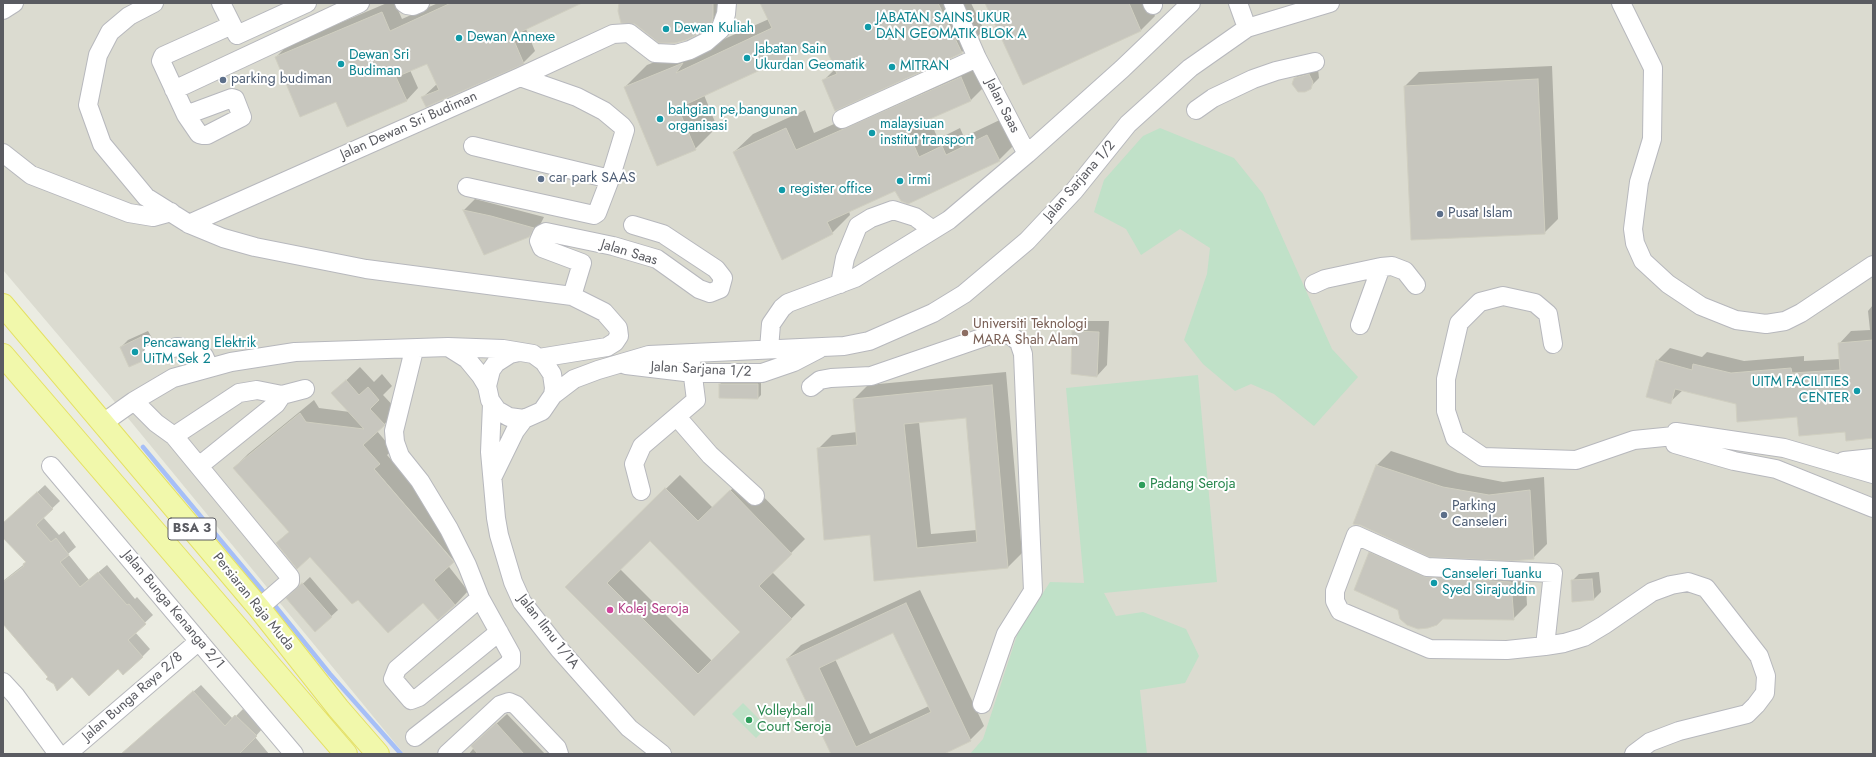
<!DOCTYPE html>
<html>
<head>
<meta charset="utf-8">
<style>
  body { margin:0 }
  #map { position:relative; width:1876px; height:757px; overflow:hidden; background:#ebece2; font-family:Jost,sans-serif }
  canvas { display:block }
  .frame { position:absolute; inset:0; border:4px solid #5a5b61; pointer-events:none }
</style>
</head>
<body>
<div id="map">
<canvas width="1876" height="757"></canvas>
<div class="frame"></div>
</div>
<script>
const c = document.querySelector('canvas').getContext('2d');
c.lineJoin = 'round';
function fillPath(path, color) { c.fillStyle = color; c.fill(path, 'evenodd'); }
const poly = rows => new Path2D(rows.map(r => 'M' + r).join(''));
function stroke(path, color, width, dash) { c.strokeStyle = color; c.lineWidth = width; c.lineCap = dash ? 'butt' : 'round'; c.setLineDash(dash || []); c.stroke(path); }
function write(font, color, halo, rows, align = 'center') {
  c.font = font + ' Jost,sans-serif'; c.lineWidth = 4; c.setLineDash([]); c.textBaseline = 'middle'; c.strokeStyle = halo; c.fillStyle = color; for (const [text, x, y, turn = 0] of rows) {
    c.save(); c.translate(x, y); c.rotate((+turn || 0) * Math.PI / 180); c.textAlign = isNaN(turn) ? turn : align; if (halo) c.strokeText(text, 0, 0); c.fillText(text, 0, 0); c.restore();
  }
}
const education = poly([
  [3,3,1873,3,1873,754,404,754,109,395,3,270]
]);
const green = poly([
  [1160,128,1234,158,1263,194,1332,349,1358,377,1314,426,1274,394,1251,384,1235,391,1203,364,1184,340,1207,274,1210,248,1180,229,1141,255,1126,229,1094,212,1104,180,1143,136],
  [1198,375,1217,582,1104,593,1116,616,1143,612,1186,629,1199,656,1185,683,1140,690,1147,754,970,754,983,739,1018,632,1050,582,1084,583,1066,388],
  [743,703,767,727,756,738,732,714]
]);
const shadow = poly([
  [387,3,395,3,402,19,438,3,577,3,526,29,535,51,523,63,422,98,437,84,427,62,410,70,418,88,406,101,337,100,276,57,288,45],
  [620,3,730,3,710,23],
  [761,3,971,3,984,30,962,52,836,110,823,81,836,68,823,40,704,95,717,127,695,149,625,87,647,65,703,43,695,52,769,19],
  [986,3,1149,3,1155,16,1141,30,1023,84],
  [979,59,989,82,971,100,929,118,938,139,960,128,964,137,1006,117,1017,142,999,160,896,189,849,211,850,215,832,233,734,152,753,134,805,110,814,133],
  [1552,66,1558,219,1544,233,1405,86,1419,72],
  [1318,69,1319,78,1312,85,1295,78,1302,71],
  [475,199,544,217,540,225,529,236,485,254,464,210],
  [1873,305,1873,437,1846,431,1798,416,1683,390,1670,402,1657,361,1670,348,1702,357,1707,352,1744,361,1804,356,1804,361,1840,359,1839,344,1851,331,1870,330,1868,311],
  [1084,321,1109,321,1107,365,1097,376,1073,332],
  [148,331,152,338,149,343,152,352,145,359,121,347,128,340],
  [360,367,374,382,382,374,392,386,383,395,398,411,377,431,393,450,387,455,467,548,454,561,371,465,370,466,468,591,455,605,358,598,311,555,277,543,290,531,234,468,248,454,314,400,319,408,350,412,332,394],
  [1006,372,1022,553,1008,567,875,580,871,534,818,449,832,435,857,432,854,399,868,385],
  [967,417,977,530,931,534,919,422],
  [723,381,761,381,761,395,758,398,720,397,720,384],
  [1391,451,1458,473,1503,482,1544,477,1547,544,1533,558,1355,524,1377,465],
  [680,475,713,508,744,477,805,539,772,572,805,605,694,715,566,587],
  [650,539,742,632,712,661,620,569],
  [45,485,60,501,43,517,59,535,64,531,76,547,68,554,89,580,107,565,135,599,137,597,153,615,135,632,150,649,142,657,118,668,72,676,49,677,5,625,3,626,3,581,27,562,3,536,3,524],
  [1384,539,1441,564,1525,568,1527,605,1513,619,1399,609,1370,553],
  [1599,572,1601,592,1594,599,1572,581,1579,574],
  [310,577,338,610,316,630,288,598],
  [920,590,984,726,970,740,941,754,832,754,787,659,801,645],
  [894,632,929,706,870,734,835,659],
  [201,685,233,719,243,709,263,728,255,737,269,754,122,754],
  [507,714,545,754,469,754,483,736]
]);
const stream = poly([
  [143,447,267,596],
  [272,602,330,674,401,754]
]);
const building = poly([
  [451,3,582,3,512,36,524,64,426,107,421,97,439,90,427,64,396,77,407,101,347,127,336,102,300,117,275,57,382,12,390,31,451,3],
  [619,3,713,3,713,17,711,24,700,33,686,40,675,43,659,43,635,24,621,23,618,11,619,3],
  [760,3,938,3,962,53,835,111,822,80,837,74,823,41,678,108,696,150,657,166,624,87,683,63,676,73,772,28,760,3],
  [985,3,1129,3,1141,31,1023,85,985,3],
  [1309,74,1313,82,1311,89,1305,92,1298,92,1292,84,1294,78,1309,74],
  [961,77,971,101,907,129,919,157,942,146,946,155,987,135,1000,161,908,204,901,201,895,191,827,222,833,234,782,260,733,152,786,128,796,150,961,77],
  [1538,79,1545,234,1411,240,1404,86,1538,79],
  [463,210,491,216,534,228,529,237,484,255,463,210],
  [1072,331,1099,332,1097,377,1071,374,1072,331],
  [141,337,145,346,143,350,145,360,129,367,120,347,141,337],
  [1873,340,1873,438,1846,441,1845,432,1799,436,1797,417,1737,422,1736,404,1675,389,1671,404,1646,397,1656,360,1692,370,1693,364,1731,373,1791,368,1792,373,1840,370,1838,343,1873,340],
  [346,380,359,395,368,387,379,400,370,409,385,425,363,445,380,464,374,469,454,562,434,580,455,605,438,620,423,603,388,633,358,600,352,604,310,557,297,569,276,543,289,532,233,468,300,413,306,422,364,429,331,393,346,380],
  [719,384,758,384,758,399,719,398,719,384],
  [992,385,1008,568,874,581,870,535,824,540,817,448,857,445,853,399,992,385],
  [966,418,977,542,917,548,904,424,966,418],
  [1376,465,1443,487,1489,495,1530,490,1534,559,1512,561,1429,557,1360,525,1353,524,1376,465],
  [665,488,698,521,730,490,792,554,759,586,792,619,694,716,565,587,665,488],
  [650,541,740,632,698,674,607,583,650,541],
  [37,492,53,509,36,525,51,542,56,538,69,555,60,562,80,587,98,572,127,605,129,604,146,624,128,640,143,657,123,675,118,669,89,696,72,677,57,691,54,684,46,679,48,677,3,624,3,582,24,566,23,564,26,562,3,538,3,523,37,492],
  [1369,552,1426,577,1511,582,1514,620,1443,619,1437,625,1428,628,1418,629,1407,625,1400,619,1398,610,1354,590,1369,552],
  [1592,579,1594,600,1572,602,1571,580,1592,579],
  [302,583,332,617,315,632,286,598,302,583],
  [906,603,971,741,944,754,831,754,786,659,906,603],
  [893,633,931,712,856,747,819,668,893,633],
  [193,691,225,726,235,715,257,736,239,754,121,754,193,691],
  [496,723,524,754,478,754,471,746,496,723]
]);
const minor = poly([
  [154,3,129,16,110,32,98,55,88,105,102,144,146,197,189,224,223,238,255,247,366,269,572,296,604,312,618,328,619,336,615,342,607,347,539,358],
  [221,3,237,35],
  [404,3,407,5,413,6,420,3],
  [953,3,977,58,1027,154],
  [1152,3,1153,5],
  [1238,3,1247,28],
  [1621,3,1653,68,1652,139,1639,182,1633,229,1635,243,1643,261,1668,284,1701,306,1736,320,1766,324,1785,321,1801,313,1873,265],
  [3,10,14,3],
  [237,35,307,3],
  [174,90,360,3],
  [1196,110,1213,98,1253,79,1276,71,1315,62],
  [186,115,199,134,203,135,207,135,242,117,235,99,232,98,186,115,161,61,163,56,232,25],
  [842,119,977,58],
  [473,146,610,179,625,130,622,126,604,111,577,97,520,77],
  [3,153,31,175,129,213,153,217,171,212],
  [467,187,594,215,597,213,610,179],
  [189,224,520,77,613,34,629,33,655,53,676,54,690,50,706,42,720,30,726,14,727,3],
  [840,284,845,258,858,226,871,218,893,210,915,217,933,230],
  [1314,284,1325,279,1381,267,1392,266,1405,271,1416,285],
  [572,296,582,263,542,248,539,241,542,234,546,232,613,246,657,259,699,289,710,293,720,289,723,278,716,269,663,234,633,225],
  [1360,325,1381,267],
  [1553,344,1548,314,1535,303,1503,296,1480,302,1459,323,1446,379,1446,411,1455,438,1483,457,1576,460,1634,440,1674,436],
  [448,347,467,359,481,376,487,386],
  [769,349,771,324,782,308,788,303,855,278,949,220,1027,154,1122,69,1191,3],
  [414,350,394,431,395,442,400,456,420,481,449,529,467,565,480,598,511,654,511,662,415,737],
  [153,353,177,347,185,348,204,356,209,367],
  [626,365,693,373,762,373,794,362,819,349],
  [811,387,820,380,831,378,871,376,996,333,1010,335,1019,342,1023,354,1033,591,1006,634,982,704],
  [553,395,574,379,598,370,649,355,844,346,869,341,933,313,964,294,1027,241,1074,191,1128,124,1190,68,1247,28,1330,3],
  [134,401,156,423,174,436,290,577,290,581,259,608],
  [492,404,490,452,496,518,499,535,513,582,522,602,559,649,629,728,662,754],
  [677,417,710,455,755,496],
  [103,423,134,401,173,378,231,362,295,352,448,347,503,349,533,354,544,362,552,374,554,388,553,395,542,411,524,419,509,417,497,410,490,400,487,386,491,370,496,363,510,354,519,352],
  [174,436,239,393,257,390,282,395,305,389],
  [1844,461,1873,458],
  [51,466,294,754],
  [199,466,276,404,282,395],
  [1873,474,1784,448,1676,432,1674,436,1675,444,1734,461,1776,469,1873,508],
  [493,476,515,431,524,419],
  [641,491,634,464,642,446,696,400,691,361],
  [480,598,397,669,393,679,411,700,419,697,499,632],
  [1545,646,1553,573,1427,567,1356,535,1335,591,1335,601,1340,611,1430,649,1507,650,1545,646,1564,643,1584,637,1604,625,1652,592,1671,585,1688,582,1706,588,1759,656,1766,676,1765,693,1756,705,1747,714,1679,731,1650,742,1634,754],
  [3,682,15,695,58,754],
  [67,754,199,641],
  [447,754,500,705,509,702,516,705,557,748,559,754]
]);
const major = poly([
  [3,305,259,608,338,708,378,754],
  [3,355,346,754]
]);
const markers = [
  [868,27,4,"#0f9aa8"],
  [666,29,4,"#0f9aa8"],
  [459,38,4,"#0f9aa8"],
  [747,58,4,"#0f9aa8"],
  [341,64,4,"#0f9aa8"],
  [892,67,4,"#0f9aa8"],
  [223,80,4,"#5c6f8a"],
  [660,119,4,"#0f9aa8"],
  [872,133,4,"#0f9aa8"],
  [541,179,4,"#5c6f8a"],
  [900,181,4,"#0f9aa8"],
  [782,190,4,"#0f9aa8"],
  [1440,214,4,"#5c6f8a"],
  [965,333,4,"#8d6e63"],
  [135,352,4,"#0f9aa8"],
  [1857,391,4,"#0f9aa8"],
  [1142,485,4,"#2e9e5b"],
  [1444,515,4,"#5c6f8a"],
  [1434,583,4,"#0f9aa8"],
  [610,610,4,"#d1479c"],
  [749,720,4,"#2e9e5b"]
];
const shields = [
  [192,529,48]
];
const shieldNames = [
  ["BSA 3",192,529]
];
const cultureNames = [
  ["JABATAN SAINS UKUR",876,19],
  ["DAN GEOMATIK BLOK A",876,35],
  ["Dewan Kuliah",674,29],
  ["Dewan Annexe",467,38],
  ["Jabatan Sain",755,50],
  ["Ukurdan Geomatik",755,66],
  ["Dewan Sri",349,56],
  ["Budiman",349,72],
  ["MITRAN",900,67],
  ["bahgian pe,bangunan",668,111],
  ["organisasi",668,127],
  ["malaysiuan",880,125],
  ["institut transport",880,141],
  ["irmi",908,181],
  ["register office",790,190],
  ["Pencawang Elektrik",143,344],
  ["UiTM Sek 2",143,360],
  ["UITM FACILITIES",1849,383,"right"],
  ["CENTER",1849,399,"right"],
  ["Canseleri Tuanku",1442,575],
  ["Syed Sirajuddin",1442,591]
];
const serviceNames = [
  ["parking budiman",231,80],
  ["car park SAAS",549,179],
  ["Pusat Islam",1448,214],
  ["Parking",1452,507],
  ["Canseleri",1452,523]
];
const streetNames = [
  ["Jalan Saas",1002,106,63],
  ["Jalan Dewan Sri Budiman",409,126,-24],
  ["Jalan Sarjana 1/2",1080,181,-49],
  ["Jalan Saas",629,253,17],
  ["Jalan Sarjana 1/2",701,370,3],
  ["Persiaran Raja Muda",253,602,51],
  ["Jalan Bunga Kenanga 2/1",173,610,50],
  ["Jalan Ilmu 1/1A",548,632,52],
  ["Jalan Bunga Raya 2/8",133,697,-41]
];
const educationNames = [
  ["Universiti Teknologi",973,325],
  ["MARA Shah Alam",973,341]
];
const leisureNames = [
  ["Padang Seroja",1150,485],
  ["Volleyball",757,712],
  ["Court Seroja",757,728]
];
const hotelNames = [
  ["Kolej Seroja",618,610]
];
fillPath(education, '#dbdbd0');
fillPath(green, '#c0e1c8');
fillPath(shadow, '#0003');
stroke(stream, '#a6bff7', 4.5);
fillPath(building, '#c7c6be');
stroke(building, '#d0cfc1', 1);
stroke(minor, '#b7b8bd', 20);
stroke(major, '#e5e162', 24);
stroke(minor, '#fff', 18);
stroke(major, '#f1f8ab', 22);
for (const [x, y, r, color] of markers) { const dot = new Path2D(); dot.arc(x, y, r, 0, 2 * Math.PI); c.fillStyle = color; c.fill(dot); stroke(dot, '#fff', 1.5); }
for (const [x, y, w] of shields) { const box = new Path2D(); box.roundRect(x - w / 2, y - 11, w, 22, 3); c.fillStyle = '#fff'; c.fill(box); stroke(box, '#5a5b61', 1); }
write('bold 13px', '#5a5b61', null, shieldNames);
write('14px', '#0d838f', '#fff', cultureNames, 'left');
write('14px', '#4e5e75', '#fff', serviceNames, 'left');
write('14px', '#5a5b61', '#fff', streetNames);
write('14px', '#785e54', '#fff', educationNames, 'left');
write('14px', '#27864d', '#fff', leisureNames, 'left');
write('14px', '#b23c85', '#fff', hotelNames, 'left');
</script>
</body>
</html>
